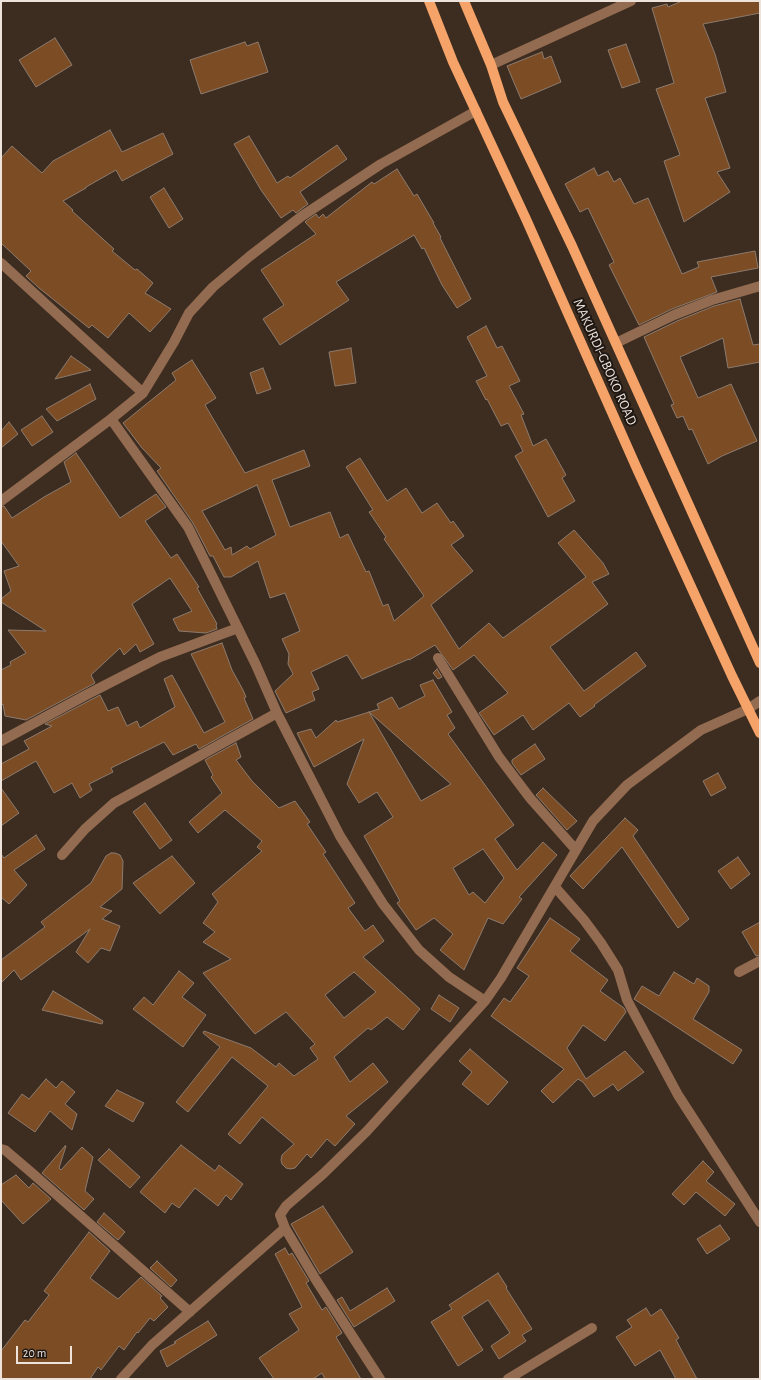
<!DOCTYPE html>
<html>
<head>
<meta charset="utf-8">
<style>
  body { margin:0 }
  #map { position:relative; width:761px; height:1380px; overflow:hidden; background:#3d2d21; font-family:"Alegreya Sans",sans-serif }
  canvas { display:block }
  .frame { position:absolute; inset:0; border:2px solid #ede3db; pointer-events:none }
  .scale { position:absolute; left:16px; top:1346px; width:56px; height:18px; box-sizing:border-box; border:2px solid #ede3db; border-top:0; padding-left:5px; font-size:12px; line-height:14px; white-space:nowrap; color:#ede3db; -webkit-text-stroke:3px #1e1712; paint-order:stroke }
</style>
</head>
<body>
<div id="map">
<canvas width="761" height="1380"></canvas>
<div class="frame"></div>
<div class="scale">20 m</div>
</div>
<script>
const c = document.querySelector('canvas').getContext('2d');
c.lineJoin = 'round';
function fillPath(path, color) { c.fillStyle = color; c.fill(path, 'evenodd'); }
const poly = rows => new Path2D(rows.map(r => 'M' + r).join(''));
function stroke(path, color, width, dash) { c.strokeStyle = color; c.lineWidth = width; c.lineCap = dash ? 'butt' : 'round'; c.setLineDash(dash || []); c.stroke(path); }
function write(font, color, halo, rows, align = 'center') {
  c.font = font + ' "Alegreya Sans",sans-serif'; c.lineWidth = 4; c.setLineDash([]); c.textBaseline = 'middle'; c.strokeStyle = halo; c.fillStyle = color; for (const [text, x, y, turn = 0] of rows) {
    c.save(); c.translate(x, y); c.rotate((+turn || 0) * Math.PI / 180); c.textAlign = isNaN(turn) ? turn : align; if (halo) c.strokeText(text, 0, 0); c.fillText(text, 0, 0); c.restore();
  }
}
const building = poly([
  [682,1,760,1,760,13,703,24,715,54,726,92,705,98,730,168,717,172,730,192,684,222,664,161,680,155,656,89,674,83,652,8,667,4,668,7,682,1],
  [55,38,72,65,36,87,19,60,55,38],
  [245,42,247,46,258,42,268,72,201,94,190,60,245,42],
  [626,44,640,82,622,88,608,50,626,44],
  [542,52,544,59,551,56,561,82,521,99,507,66,542,52],
  [110,130,122,152,163,133,173,154,122,181,116,170,86,187,86,188,63,201,73,210,72,211,114,249,112,251,135,270,137,269,153,283,145,293,171,309,150,332,129,313,108,338,92,325,89,328,39,288,26,276,31,271,1,243,1,158,12,146,42,173,53,161,110,130],
  [249,136,277,183,288,176,290,178,337,145,347,159,300,192,308,204,296,213,293,210,281,218,261,190,234,144,249,136],
  [594,168,598,176,608,171,614,182,620,178,634,204,648,198,682,274,699,267,697,262,755,251,758,268,711,277,717,292,672,309,639,325,609,265,614,262,588,208,580,212,565,184,594,168],
  [397,169,414,196,417,194,434,223,433,223,441,237,440,238,471,299,457,308,442,285,424,248,422,249,414,235,336,282,349,300,280,345,263,319,284,305,261,270,316,234,305,222,306,221,316,214,319,218,323,214,326,218,372,182,374,184,397,169],
  [164,188,183,219,169,228,150,197,164,188],
  [740,299,753,345,760,344,760,362,728,368,723,338,680,357,698,398,731,384,757,441,722,456,708,464,692,429,689,430,683,416,677,418,671,405,674,404,644,337,677,321,714,306,740,299],
  [486,326,497,348,502,346,520,381,509,386,524,414,521,415,533,446,546,439,566,475,562,478,575,501,548,517,515,456,523,451,508,423,501,426,487,399,486,400,476,381,487,376,467,337,486,326],
  [351,348,356,383,335,386,329,352,351,348],
  [71,356,91,370,55,379,71,356],
  [192,360,216,398,205,405,245,473,304,450,310,466,272,480,290,527,330,512,340,538,348,534,366,572,369,571,383,606,388,604,394,621,424,596,384,539,386,537,369,512,373,510,346,467,360,458,387,501,406,488,422,513,437,503,451,523,453,521,464,536,451,545,473,571,431,605,459,649,489,623,503,638,586,577,558,543,574,530,603,563,609,574,592,582,608,604,550,647,584,691,636,652,646,666,594,705,595,706,580,717,569,703,533,730,523,715,494,735,479,713,508,693,474,655,453,670,435,645,409,660,409,659,362,679,347,655,311,672,319,689,312,692,315,700,286,713,275,691,293,674,288,664,289,654,282,639,300,631,285,593,270,598,258,561,231,577,224,577,213,556,210,556,193,523,157,471,161,468,142,448,123,423,176,380,172,373,192,360],
  [257,485,276,535,250,549,247,546,232,555,231,547,225,550,202,511,257,485],
  [263,368,271,389,257,394,250,373,263,368],
  [90,384,96,399,57,421,46,409,90,384],
  [42,416,53,432,32,446,21,430,42,416],
  [9,422,18,434,1,448,1,431,9,422],
  [76,453,120,518,156,494,166,507,145,521,171,558,177,554,199,587,197,588,217,624,216,625,217,629,206,633,179,631,173,619,192,611,170,578,132,604,154,644,140,652,136,644,124,655,120,648,91,675,95,683,26,720,5,716,3,704,1,705,1,670,11,665,10,662,26,653,8,630,46,631,1,602,1,599,11,591,4,571,19,566,1,541,1,507,4,506,12,518,44,497,71,482,64,462,76,453],
  [222,643,232,670,243,690,246,697,244,698,253,719,199,749,196,744,173,755,164,742,111,768,113,772,89,784,92,790,80,798,72,783,54,793,36,761,1,781,1,764,29,749,24,741,52,726,45,724,100,695,108,711,118,707,127,726,137,721,140,728,175,707,164,679,172,675,204,733,225,722,191,654,222,643],
  [437,669,442,677,438,679,433,673,437,669],
  [433,680,452,712,447,715,455,728,448,734,514,825,495,839,517,870,543,842,557,855,519,897,522,899,503,924,488,918,464,970,440,950,453,934,434,918,416,930,397,903,400,901,364,836,393,817,377,792,359,803,347,784,364,739,314,767,297,733,311,729,316,738,336,720,337,722,379,709,377,704,392,697,399,709,425,696,420,685,433,680],
  [369,712,451,784,421,801,369,712],
  [483,849,504,878,485,903,473,892,469,895,453,868,483,849],
  [236,743,241,757,236,760,252,781,279,808,295,801,310,822,307,824,326,852,323,854,355,903,348,908,365,931,373,925,384,941,363,957,420,1009,403,1030,387,1017,371,1030,368,1028,334,1057,350,1082,373,1063,388,1082,346,1116,355,1124,335,1146,327,1139,311,1158,307,1154,295,1168,290,1169,286,1168,282,1164,281,1160,282,1155,294,1144,262,1117,240,1144,228,1134,268,1086,232,1057,188,1112,176,1102,220,1047,203,1033,204,1031,251,1048,276,1067,279,1063,294,1076,318,1059,310,1048,315,1044,286,1012,255,1034,203,973,231,959,203,942,215,932,203,923,218,902,212,894,262,851,257,847,262,841,225,810,198,833,189,822,222,793,211,777,213,775,205,760,236,743],
  [354,972,376,992,344,1018,325,995,354,972],
  [535,744,545,759,521,775,512,763,512,760,535,744],
  [718,773,726,788,711,796,703,781,718,773],
  [1,788,19,813,1,826,1,788],
  [543,788,577,821,567,830,536,795,543,788],
  [145,803,172,840,160,849,133,812,145,803],
  [625,818,638,830,633,836,689,919,678,928,622,847,583,889,570,876,625,818],
  [36,835,45,849,14,870,27,885,9,904,1,897,1,854,4,858,36,835],
  [111,853,115,853,120,855,123,861,122,889,100,907,112,911,102,919,120,926,110,951,101,948,88,963,76,952,90,929,21,980,14,970,1,983,1,960,45,927,41,922,91,883,106,856,111,853],
  [172,856,195,883,160,914,133,883,172,856],
  [738,857,750,874,731,889,718,871,738,857],
  [550,918,580,939,570,951,608,980,600,991,624,1008,626,1012,605,1041,583,1025,567,1048,586,1079,625,1051,644,1072,618,1091,613,1084,594,1097,583,1082,578,1079,553,1103,541,1091,564,1069,491,1016,504,998,510,1002,529,976,517,968,550,918],
  [760,922,760,955,756,956,742,932,760,922],
  [179,971,194,983,182,997,206,1015,183,1047,133,1009,144,997,153,1005,179,971],
  [674,972,694,984,697,978,709,986,709,992,693,1019,742,1050,733,1064,634,999,642,986,659,996,674,972],
  [53,991,103,1021,102,1024,42,1010,53,991],
  [439,995,459,1008,450,1022,431,1009,439,995],
  [470,1049,508,1082,488,1105,462,1084,472,1072,459,1061,470,1049],
  [46,1079,56,1088,62,1081,75,1092,65,1104,77,1114,72,1130,50,1111,35,1132,8,1113,22,1094,29,1099,46,1079],
  [117,1090,144,1103,133,1122,105,1106,117,1090],
  [181,1145,215,1171,219,1165,243,1184,231,1200,226,1195,218,1206,195,1188,179,1208,172,1203,165,1213,140,1192,181,1145],
  [65,1146,66,1146,59,1168,61,1170,82,1147,93,1157,85,1191,94,1199,84,1210,42,1173,65,1146],
  [109,1149,140,1177,130,1188,98,1160,109,1149],
  [703,1161,714,1172,706,1181,735,1204,725,1216,696,1192,684,1205,672,1194,703,1161],
  [16,1175,29,1188,33,1183,51,1199,23,1224,1,1200,1,1185,16,1175],
  [323,1206,353,1252,320,1274,291,1224,323,1206],
  [104,1213,125,1232,118,1240,97,1222,104,1213],
  [720,1225,730,1239,707,1254,697,1239,720,1225],
  [89,1232,110,1251,90,1278,118,1299,141,1277,162,1296,160,1298,168,1307,154,1321,150,1318,138,1333,137,1332,124,1350,119,1346,101,1370,98,1367,90,1379,1,1379,1,1351,25,1320,28,1322,49,1295,44,1291,89,1232],
  [285,1248,289,1255,292,1253,309,1281,306,1283,322,1310,326,1307,342,1333,336,1337,361,1379,325,1379,322,1373,313,1379,274,1379,259,1358,299,1330,289,1314,302,1307,275,1254,285,1248],
  [157,1261,177,1280,171,1287,150,1268,157,1261],
  [498,1273,507,1287,506,1288,532,1329,522,1335,526,1341,499,1359,491,1346,510,1333,488,1300,462,1317,483,1350,458,1366,431,1322,452,1309,449,1305,498,1273],
  [387,1288,395,1301,354,1327,337,1300,342,1297,350,1311,387,1288],
  [646,1308,651,1316,661,1309,679,1338,676,1340,697,1379,676,1379,660,1350,635,1366,616,1337,632,1327,627,1320,646,1308],
  [208,1321,217,1335,167,1367,160,1351,176,1343,174,1342,208,1321]
]);
const minor = poly([
  [491,65,631,1],
  [1,263,143,393],
  [616,343,674,315,712,300,760,286],
  [111,419,188,527,256,665,277,713,340,836,383,904,419,950,449,977,485,1001,501,978,593,821,627,785,701,730,748,709,760,701],
  [1,501,111,419,143,393,174,342,189,313,213,287,250,256,302,216,381,164,476,111],
  [438,658,499,757,530,798,576,850],
  [1,741,86,695,160,657,238,628],
  [62,855,85,829,114,803,277,713],
  [555,887,584,920,601,943,618,970,627,1000,678,1095,760,1222],
  [739,972,760,961],
  [1,1149,5,1150,32,1173,190,1312],
  [121,1379,152,1345,285,1228],
  [380,1379,316,1280,285,1228,280,1215,286,1206,323,1174,367,1131,485,1001],
  [508,1379,592,1328]
]);
const major = poly([
  [429,1,453,62,526,219,638,471,732,676,760,733],
  [464,1,491,65,503,102,572,246,760,663]
]);
const streetNames = [
  ["MAKURDI-GBOKO ROAD",605,362,66]
];
fillPath(building, '#7c4c25');
stroke(building, '#8d7b6d', 1);
stroke(minor, '#936b50', 10);
stroke(major, '#f5a369', 10);
write('14px', '#ede3db', '#1e1712', streetNames);
</script>
</body>
</html>
